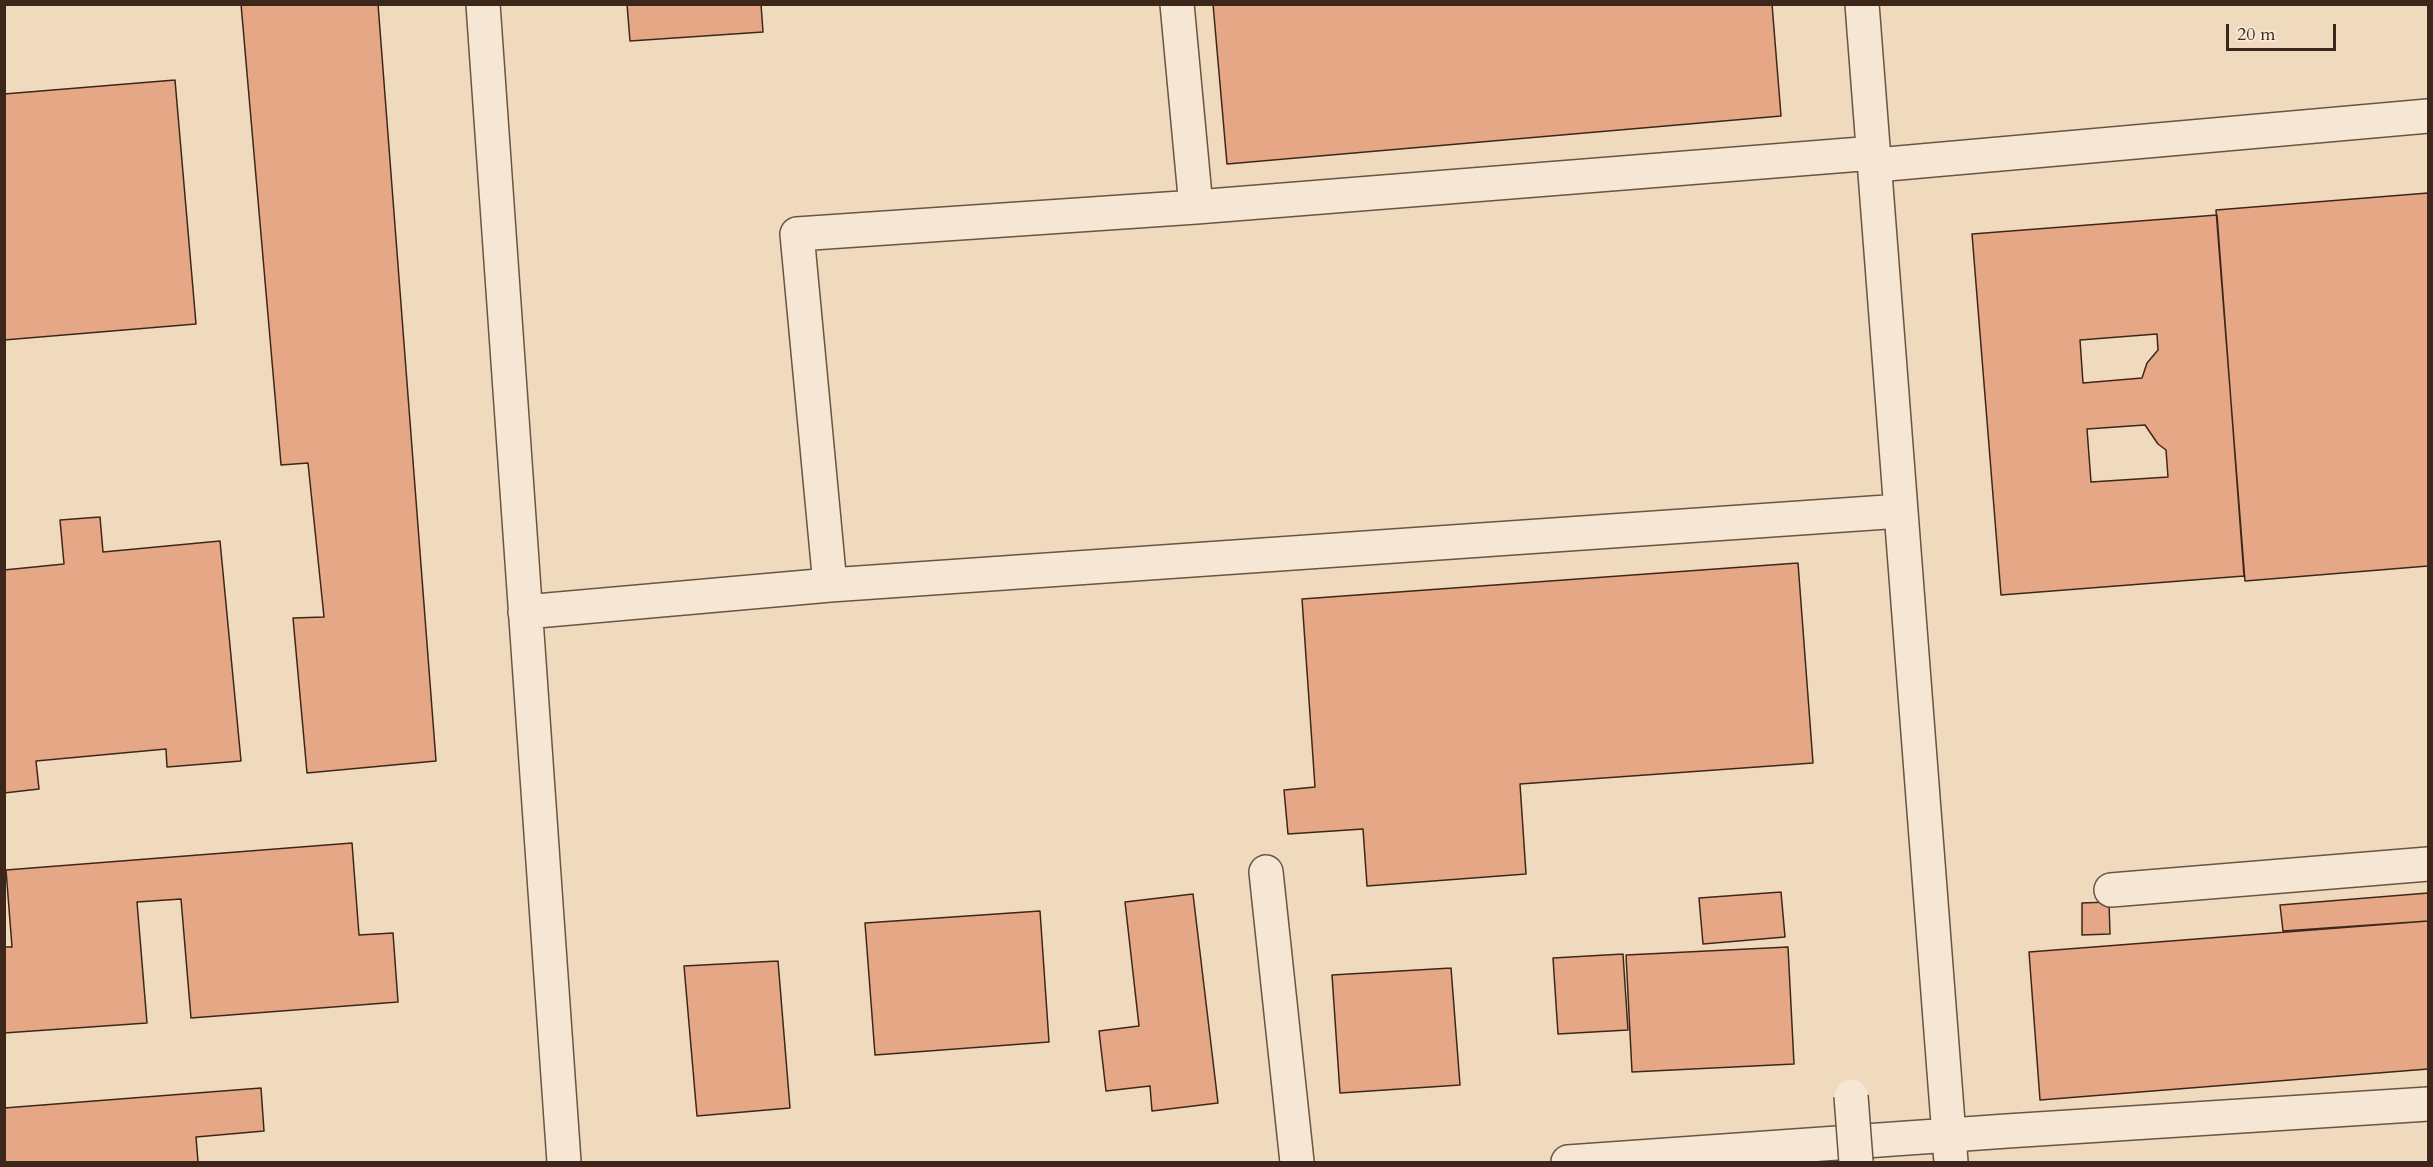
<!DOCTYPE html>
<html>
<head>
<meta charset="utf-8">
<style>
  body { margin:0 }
  #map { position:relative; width:2433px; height:1167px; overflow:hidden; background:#f0dabd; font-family:Cardo,serif }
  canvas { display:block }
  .frame { position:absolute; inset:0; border:6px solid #3d271a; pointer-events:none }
  .scale { position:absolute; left:2226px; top:24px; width:110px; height:27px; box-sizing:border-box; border:3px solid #3d271a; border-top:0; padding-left:8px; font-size:18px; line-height:21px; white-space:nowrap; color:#3d271a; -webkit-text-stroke:4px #f5e7d4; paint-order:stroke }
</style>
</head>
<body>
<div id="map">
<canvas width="2433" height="1167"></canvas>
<div class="frame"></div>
<div class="scale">20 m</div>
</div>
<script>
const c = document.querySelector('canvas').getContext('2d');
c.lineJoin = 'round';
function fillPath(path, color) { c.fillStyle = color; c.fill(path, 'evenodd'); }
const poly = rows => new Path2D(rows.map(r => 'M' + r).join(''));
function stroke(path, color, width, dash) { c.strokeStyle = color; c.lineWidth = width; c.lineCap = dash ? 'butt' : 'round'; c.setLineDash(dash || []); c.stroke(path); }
const building = poly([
  [241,4,378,4,436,761,307,773,293,618,324,617,308,463,281,465,241,4],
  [627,4,761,4,763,32,630,41,627,4],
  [1213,4,1772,4,1781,116,1227,164,1213,4],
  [175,80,196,324,4,340,4,94,175,80],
  [2428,193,2428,566,2245,581,2216,210,2428,193],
  [2217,215,2244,576,2001,595,1972,234,2217,215],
  [2157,334,2158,350,2147,363,2142,378,2083,383,2080,340,2157,334],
  [2145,425,2158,444,2166,450,2168,477,2091,482,2087,429,2145,425],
  [100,517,103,552,220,541,241,761,167,767,166,749,36,761,39,789,4,793,4,570,64,564,60,520,100,517],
  [1798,563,1813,763,1520,784,1526,874,1367,886,1363,829,1288,834,1284,790,1315,787,1302,599,1798,563],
  [352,843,359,935,393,933,398,1002,191,1018,181,899,137,902,147,1023,4,1033,4,947,12,947,6,870,352,843],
  [1781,892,1785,937,1703,944,1699,898,1781,892],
  [2428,893,2428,921,2283,931,2280,905,2428,893],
  [1193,894,1218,1103,1152,1111,1150,1086,1106,1091,1099,1031,1139,1026,1125,902,1193,894],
  [2109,902,2110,934,2082,935,2082,903,2109,902],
  [1040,911,1049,1042,875,1055,865,923,1040,911],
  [2428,921,2428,1069,2040,1100,2029,952,2428,921],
  [1788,947,1794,1064,1632,1072,1626,955,1788,947],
  [1623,954,1628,1030,1558,1034,1553,958,1623,954],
  [778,961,790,1108,697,1116,684,966,778,961],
  [1451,968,1460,1085,1340,1093,1332,975,1451,968],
  [261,1088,264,1131,196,1137,198,1162,4,1162,4,1108,261,1088]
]);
const minor = poly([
  [483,4,564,1162],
  [1177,4,1196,207,1874,153],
  [1862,4,1951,1162],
  [1876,165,2428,116],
  [830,585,1901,511],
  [525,612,830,585,797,234,1196,207],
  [1266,872,1297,1162],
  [2111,890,2428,864],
  [1568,1162,2007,1131,2428,1104]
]);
const minorBridge = poly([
  [1851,1096,1856,1162]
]);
fillPath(building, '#e6a786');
stroke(building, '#3d271a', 1.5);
stroke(minor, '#6a5443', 36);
stroke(minor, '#f5e7d4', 33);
stroke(minorBridge, '#6a5443', 36, []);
stroke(minorBridge, '#f5e7d4', 33);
</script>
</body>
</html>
